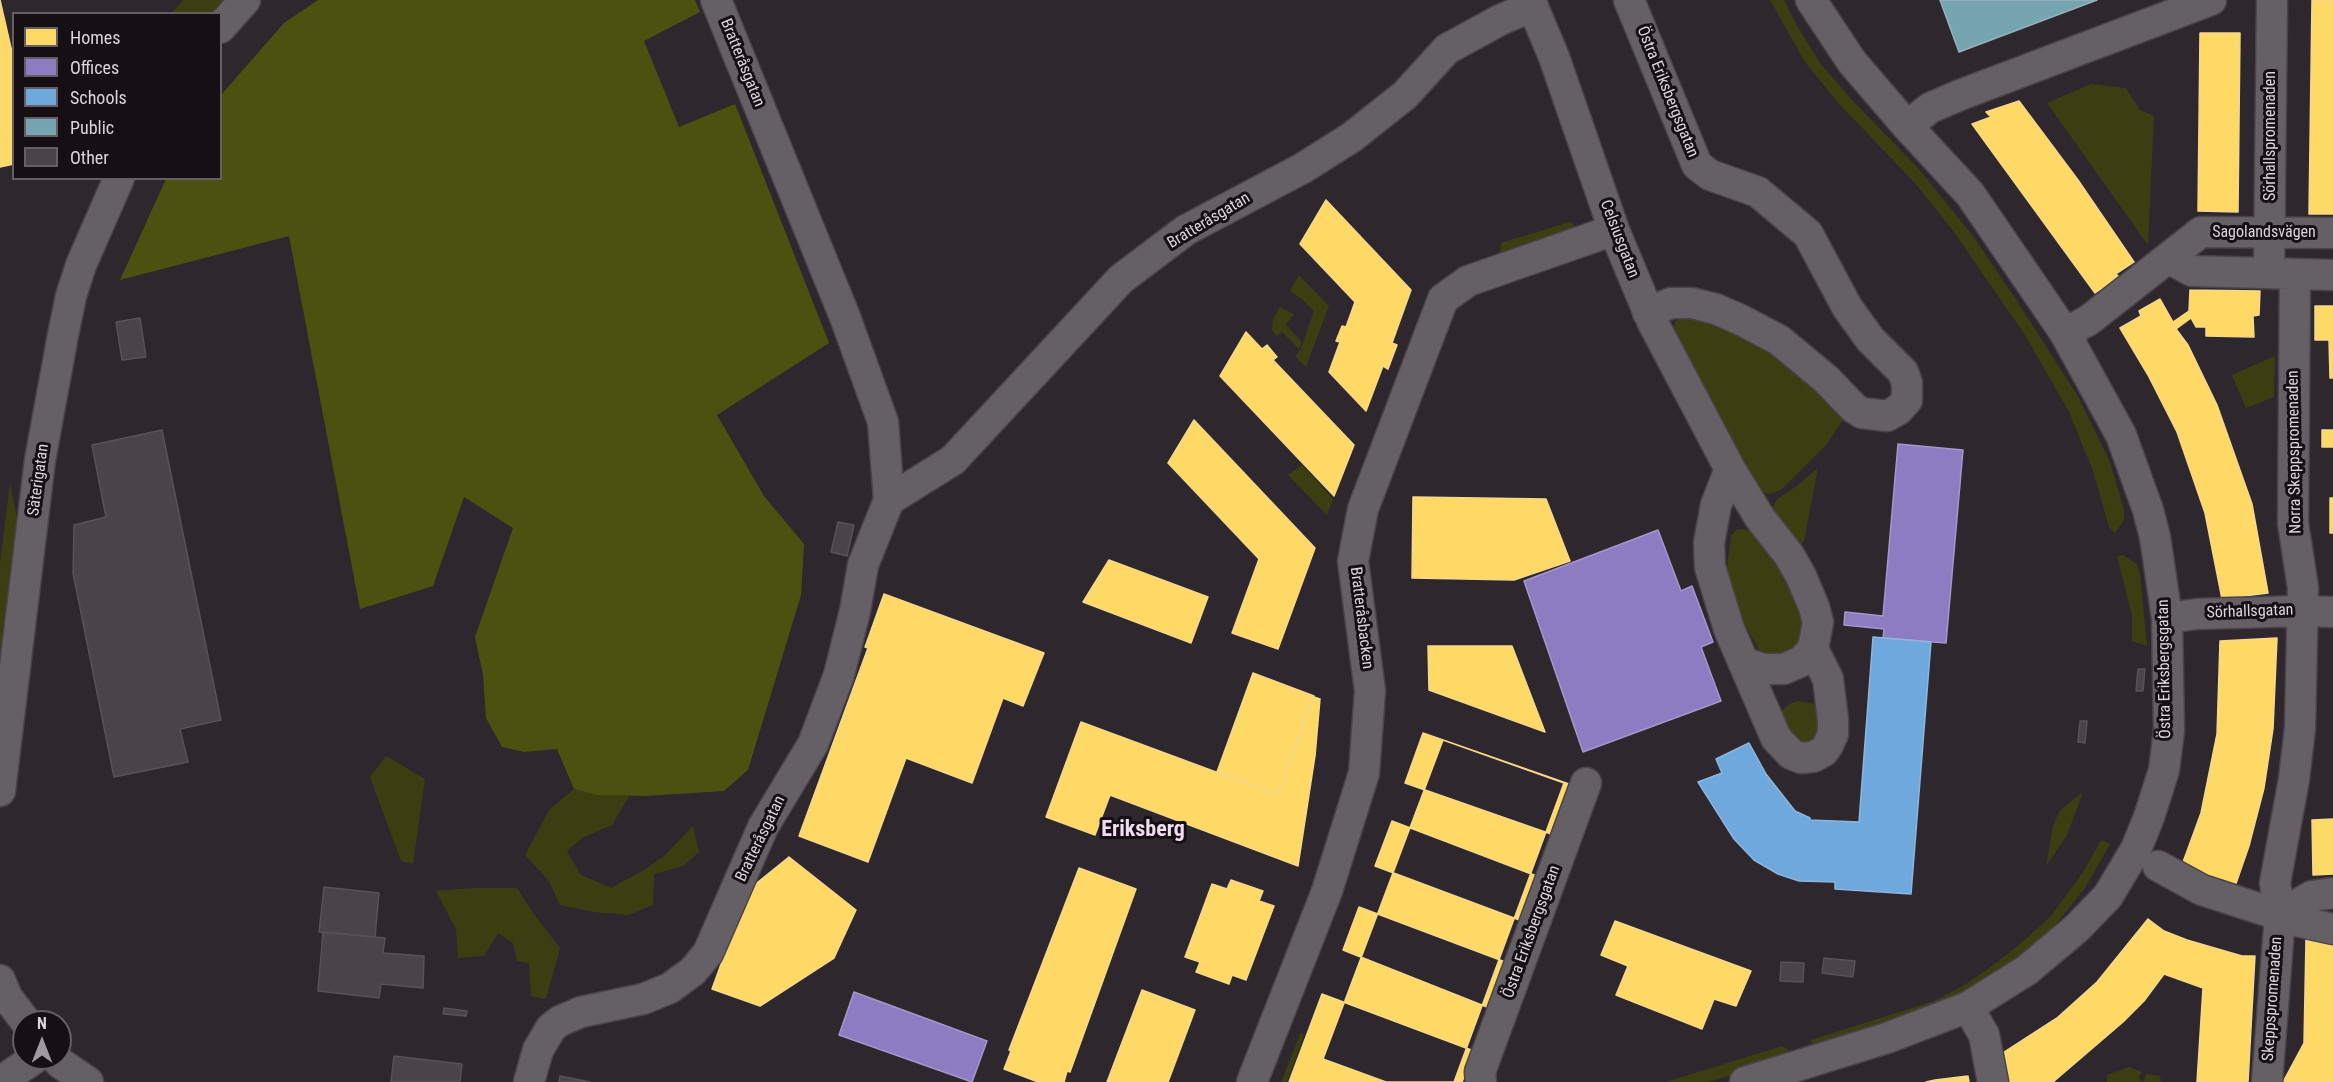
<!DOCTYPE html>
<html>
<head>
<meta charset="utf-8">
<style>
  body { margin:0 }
  #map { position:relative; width:2333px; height:1082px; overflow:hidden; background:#2e282e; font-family:"Roboto Condensed",sans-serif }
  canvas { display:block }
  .legend { position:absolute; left:12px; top:12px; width:210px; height:168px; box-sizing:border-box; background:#161015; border:2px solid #665e65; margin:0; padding:8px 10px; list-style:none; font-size:18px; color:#ddd4dd }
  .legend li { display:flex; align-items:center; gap:12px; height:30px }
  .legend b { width:30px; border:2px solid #665e65 }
  .north { position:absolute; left:12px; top:1010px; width:60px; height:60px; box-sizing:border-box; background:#161015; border:2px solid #665e65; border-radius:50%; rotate:0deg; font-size:16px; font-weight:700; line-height:24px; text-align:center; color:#ddd4dd }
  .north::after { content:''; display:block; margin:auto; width:21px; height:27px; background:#a098a0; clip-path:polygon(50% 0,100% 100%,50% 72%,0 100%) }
</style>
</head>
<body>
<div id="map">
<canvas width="2333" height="1082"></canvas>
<ul class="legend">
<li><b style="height:16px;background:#ffd966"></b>Homes</li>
<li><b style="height:16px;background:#8e7cc3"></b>Offices</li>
<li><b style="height:16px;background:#6fa8dc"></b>Schools</li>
<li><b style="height:16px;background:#76a5af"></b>Public</li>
<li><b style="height:16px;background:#4a4449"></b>Other</li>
</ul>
<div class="north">N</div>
</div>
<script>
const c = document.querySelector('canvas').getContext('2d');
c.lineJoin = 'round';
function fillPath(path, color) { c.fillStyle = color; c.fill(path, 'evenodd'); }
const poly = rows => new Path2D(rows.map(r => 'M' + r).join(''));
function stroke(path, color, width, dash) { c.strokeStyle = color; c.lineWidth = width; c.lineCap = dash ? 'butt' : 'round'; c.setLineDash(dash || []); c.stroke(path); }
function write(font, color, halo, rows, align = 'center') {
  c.font = font + ' "Roboto Condensed",sans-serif'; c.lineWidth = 6; c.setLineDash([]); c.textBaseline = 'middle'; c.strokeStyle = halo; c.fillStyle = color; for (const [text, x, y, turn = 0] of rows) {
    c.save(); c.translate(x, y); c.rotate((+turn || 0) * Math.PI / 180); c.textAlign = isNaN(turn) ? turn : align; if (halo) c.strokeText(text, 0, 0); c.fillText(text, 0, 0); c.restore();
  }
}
const green = poly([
  [183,0,224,0,212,13,172,13],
  [1770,0,1784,0,1797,26,1820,63,1852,100,1918,168,1973,236,2013,295,2079,398,2110,462,2124,510,2124,520,2115,533,2109,527,2093,471,2069,412,2025,335,1954,232,1915,183,1841,106,1805,62],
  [2091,84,2126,88,2140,110,2154,116,2148,245,2047,103],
  [1570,222,1575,226,1574,230,1500,257,1501,243],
  [1299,275,1329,306,1306,367,1295,356,1300,351,1314,311,1303,300,1290,291],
  [1280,307,1294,314,1286,325,1302,342,1299,349,1282,332,1277,336,1272,330,1273,319],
  [1692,315,1752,331,1847,414,1826,445,1782,489,1770,494,1764,493,1717,424,1674,327,1675,322,1680,318],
  [2275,356,2274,397,2246,408,2232,375],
  [1302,465,1333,499,1327,515,1288,475],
  [1818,468,1804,541,1799,546,1772,508,1778,498,1797,486],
  [10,483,19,529,0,680,0,564],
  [1743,529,1755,531,1788,579,1805,616,1801,639,1788,656,1777,658,1761,653,1735,607,1727,566,1731,536,1736,530],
  [2123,555,2137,564,2140,573,2147,646,2132,641,2132,615,2117,556],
  [1797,701,1814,704,1824,718,1815,741,1798,745,1779,719,1782,711,1789,704],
  [386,756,425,779,413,864,401,861,370,777],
  [574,789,596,795,629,796,612,825,582,838,567,851,581,875,611,888,644,870,664,856,693,826,699,852,683,866,654,874,653,905,628,915,594,912,560,905,549,881,525,855,549,810],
  [2083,792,2067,835,2046,866,2053,826,2060,810],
  [2101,840,2110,844,2085,888,2051,930,2008,968,1951,1004,1812,1046,1811,1040,1934,1001,1963,986,1988,969,2018,946,2051,916,2084,871],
  [473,888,517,888,533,913,560,948,546,999,531,996,529,963,517,961,513,943,498,933,484,956,458,958,456,929,436,891],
  [1301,1032,1304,1035,1287,1082,1281,1082],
  [1782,1046,1790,1051,1793,1056,1709,1082,1666,1082],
  [2129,1067,2142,1072,2139,1077,2140,1081,2144,1081,2146,1074,2160,1076,2161,1082,2107,1082,2107,1075]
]);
const forest = poly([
  [318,0,695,0,700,12,644,41,679,127,735,104,829,343,717,415,764,496,804,544,801,595,748,770,724,791,645,796,596,795,574,789,557,749,524,752,502,747,486,718,483,675,475,637,513,528,464,497,433,586,360,609,289,236,120,280,166,179,220,178,221,95,284,23]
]);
const homes = poly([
  [0,0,14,61,14,164,0,167,0,0],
  [2312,0,2333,0,2333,214,2309,214,2312,0],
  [2200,33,2240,33,2238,212,2198,211,2200,33],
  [2019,101,2078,180,2134,262,2116,274,2119,277,2095,293,1972,124,1991,117,1986,112,2019,101],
  [1326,200,1411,290,1392,343,1397,345,1388,369,1383,366,1366,411,1329,372,1340,342,1336,341,1342,326,1346,327,1355,302,1300,244,1326,200],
  [2190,290,2260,291,2259,315,2253,316,2254,337,2206,336,2206,327,2196,327,2191,318,2176,329,2188,345,2217,405,2252,504,2268,593,2222,599,2205,513,2177,432,2148,375,2120,328,2141,316,2139,311,2160,299,2173,322,2189,311,2190,290],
  [2315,306,2333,306,2333,378,2330,378,2329,340,2315,340,2315,306],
  [1246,332,1262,349,1267,345,1277,357,1273,360,1354,445,1334,496,1220,376,1246,332],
  [1194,420,1315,548,1278,649,1232,633,1259,559,1168,463,1194,420],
  [2322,430,2333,430,2333,447,2322,447,2322,430],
  [1413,497,1546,499,1570,561,1514,580,1412,578,1413,497],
  [2330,498,2333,498,2333,533,2330,533,2330,498],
  [1109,560,1208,597,1191,643,1083,602,1109,560],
  [884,594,1044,653,1023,706,1003,698,972,783,906,758,868,862,799,836,868,648,865,647,884,594],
  [2277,638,2273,729,2264,788,2249,846,2232,895,2179,873,2201,813,2217,734,2220,641,2277,638],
  [1428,646,1512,646,1545,732,1429,690,1428,646],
  [1253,673,1314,696,1278,795,1217,772,1253,673],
  [1314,697,1320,699,1315,756,1298,866,1110,795,1095,835,1046,817,1081,722,1278,795,1314,697],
  [1423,733,1589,791,1571,841,1405,783,1423,733],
  [1443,740,1564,783,1454,1082,1386,1082,1323,1059,1443,740],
  [2333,819,2333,874,2313,875,2312,820,2333,819],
  [1392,821,1555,883,1538,927,1375,866,1392,821],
  [789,857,856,910,834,958,760,1006,712,989,748,890,789,857],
  [1079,868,1136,889,1070,1072,1067,1071,1064,1082,1038,1082,1004,1069,1011,1051,1009,1050,1079,868],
  [1231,880,1263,891,1259,901,1274,906,1246,980,1232,975,1229,984,1196,972,1200,962,1185,957,1212,884,1227,889,1231,880],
  [1359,907,1524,969,1507,1015,1343,950,1359,907],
  [2148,919,2164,931,2187,940,2242,956,2255,956,2248,1082,2197,1082,2203,988,2164,974,2144,1001,2123,1022,2053,1082,1992,1082,1989,1062,2057,1018,2097,982,2148,919],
  [1615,921,1751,971,1736,1006,1714,999,1702,1029,1616,995,1628,966,1601,955,1615,921],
  [2306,939,2333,945,2333,1082,2283,1082,2304,1043,2306,939],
  [1142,990,1195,1010,1168,1082,1107,1082,1142,990],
  [1322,994,1474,1051,1462,1082,1289,1082,1322,994],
  [1968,1076,1969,1082,1926,1082,1935,1080,1968,1076]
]);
const offices = poly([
  [1898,444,1963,450,1946,643,1883,638,1884,629,1844,625,1845,612,1883,616,1898,444],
  [1658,530,1681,591,1692,586,1713,642,1701,647,1721,701,1583,752,1524,581,1658,530],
  [854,992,987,1041,972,1082,839,1035,854,992]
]);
const schools = poly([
  [1873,637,1931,642,1911,894,1835,889,1835,882,1799,881,1778,874,1754,860,1734,839,1698,782,1722,773,1716,759,1749,743,1766,774,1795,811,1810,818,1810,820,1859,822,1873,637]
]);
const public = poly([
  [1940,0,2097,0,1959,52,1940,0]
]);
const building = poly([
  [140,318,146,357,122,360,116,322,140,318],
  [162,430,221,720,180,729,188,762,114,777,73,573,74,525,106,517,92,445,162,430],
  [838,522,854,525,847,556,831,552,838,522],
  [2138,669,2145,669,2143,691,2136,691,2138,669],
  [2080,721,2087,721,2085,743,2078,742,2080,721],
  [324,887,379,893,375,937,319,932,324,887],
  [323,932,385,938,383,953,424,956,423,988,381,984,379,998,318,991,323,932],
  [1824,958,1855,961,1853,977,1822,973,1824,958],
  [1781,962,1804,963,1803,982,1780,981,1781,962],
  [444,1008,467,1011,466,1016,443,1014,444,1008],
  [394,1056,462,1064,460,1082,391,1082,394,1056],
  [560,1076,590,1082,559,1082,560,1076]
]);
const minor = poly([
  [1530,0,1554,57,1614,230,1652,321,1730,469,1760,518,1789,555,1801,576,1814,607,1818,622,1813,649,1828,679,1833,720,1833,734,1828,745,1824,751,1813,757,1801,758,1791,754,1776,738,1729,629,1710,567,1709,543,1716,505,1730,469],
  [1629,0,1697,165,1710,175,1758,192,1808,234,1847,307,1870,339,1903,372,1907,383,1907,400,1898,410,1887,416,1862,413,1854,408,1826,379,1779,340,1741,320,1716,309,1692,303,1671,303,1648,313],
  [220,28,245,0],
  [1907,126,1930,108,1960,95,2211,0],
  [2168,258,2192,271,2333,275],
  [2269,272,2272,0],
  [2065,333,2089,320,2201,232,2333,233],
  [889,500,953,460,1121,279,1186,230,1303,168,1352,137,1405,95,1447,49,1500,20,1533,6],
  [2167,618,2197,614,2303,611,2333,612],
  [1745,663,1763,669,1784,669,1802,661,1813,649],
  [0,791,40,460,63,335,71,296,81,265,119,178],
  [2158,866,2202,890,2301,922,2333,929],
  [2280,915,2312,896,2333,893],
  [0,980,7,997,26,1022],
  [1968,1007,1984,1035,1993,1082],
  [56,1058,60,1063,88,1082],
  [0,1082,35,1058],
  [529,1082,538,1050,551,1028,560,1021,581,1012,643,999,670,988,693,971,708,953,763,827,813,744,839,675,855,611,863,565,889,500,883,422,845,317,716,0],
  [1252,1082,1327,891,1364,773,1370,691,1353,561,1363,509,1443,299,1468,281,1614,230],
  [1481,1082,1480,1072,1586,783],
  [1745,1082,1887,1038,1968,1007,2027,970,2077,928,2108,896,2136,849,2149,817,2164,770,2169,730,2167,618,2155,537,2148,510,2121,435,2065,333,1970,194,1907,126,1852,62,1811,0],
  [2267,1082,2280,915,2275,883,2294,779,2300,728,2303,588,2293,523,2295,274]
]);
const streetNames = [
  ["Bratteråsgatan",742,63,68],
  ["Östra Eriksbergsgatan",1667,92,68],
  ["Sörhallspromenaden",2271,136,-90],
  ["Bratteråsgatan",1209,221,-31],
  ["Sagolandsvägen",2264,233],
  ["Celsiusgatan",1619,239,69],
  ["Norra Skeppspromenaden",2295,452,-91],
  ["Säterigatan",39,480,-82],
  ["Sörhallsgatan",2250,612,-2],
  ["Bratteråsbacken",1361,618,83],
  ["Östra Eriksbergsgatan",2165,669,-91],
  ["Bratteråsgatan",761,839,-64],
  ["Östra Eriksbergsgatan",1532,932,-70],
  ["Skeppspromenaden",2273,999,-86]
];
const districtNames = [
  ["Eriksberg",1143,830]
];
fillPath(green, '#3c3e12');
fillPath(forest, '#4c510f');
fillPath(homes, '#ffd966');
stroke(homes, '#f5d88a', 1.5);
fillPath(offices, '#8e7cc3');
stroke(offices, '#a696cb', 1.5);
fillPath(schools, '#6fa8dc');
stroke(schools, '#90b5dc', 1.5);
fillPath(public, '#76a5af');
stroke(public, '#95b3bd', 1.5);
fillPath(building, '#4a4449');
stroke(building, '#585258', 1.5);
stroke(minor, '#4a444a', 33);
stroke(minor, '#656065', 30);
write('16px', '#ddd4dd', '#161015', streetNames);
write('bold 22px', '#f0ddef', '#161015', districtNames);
</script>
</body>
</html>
